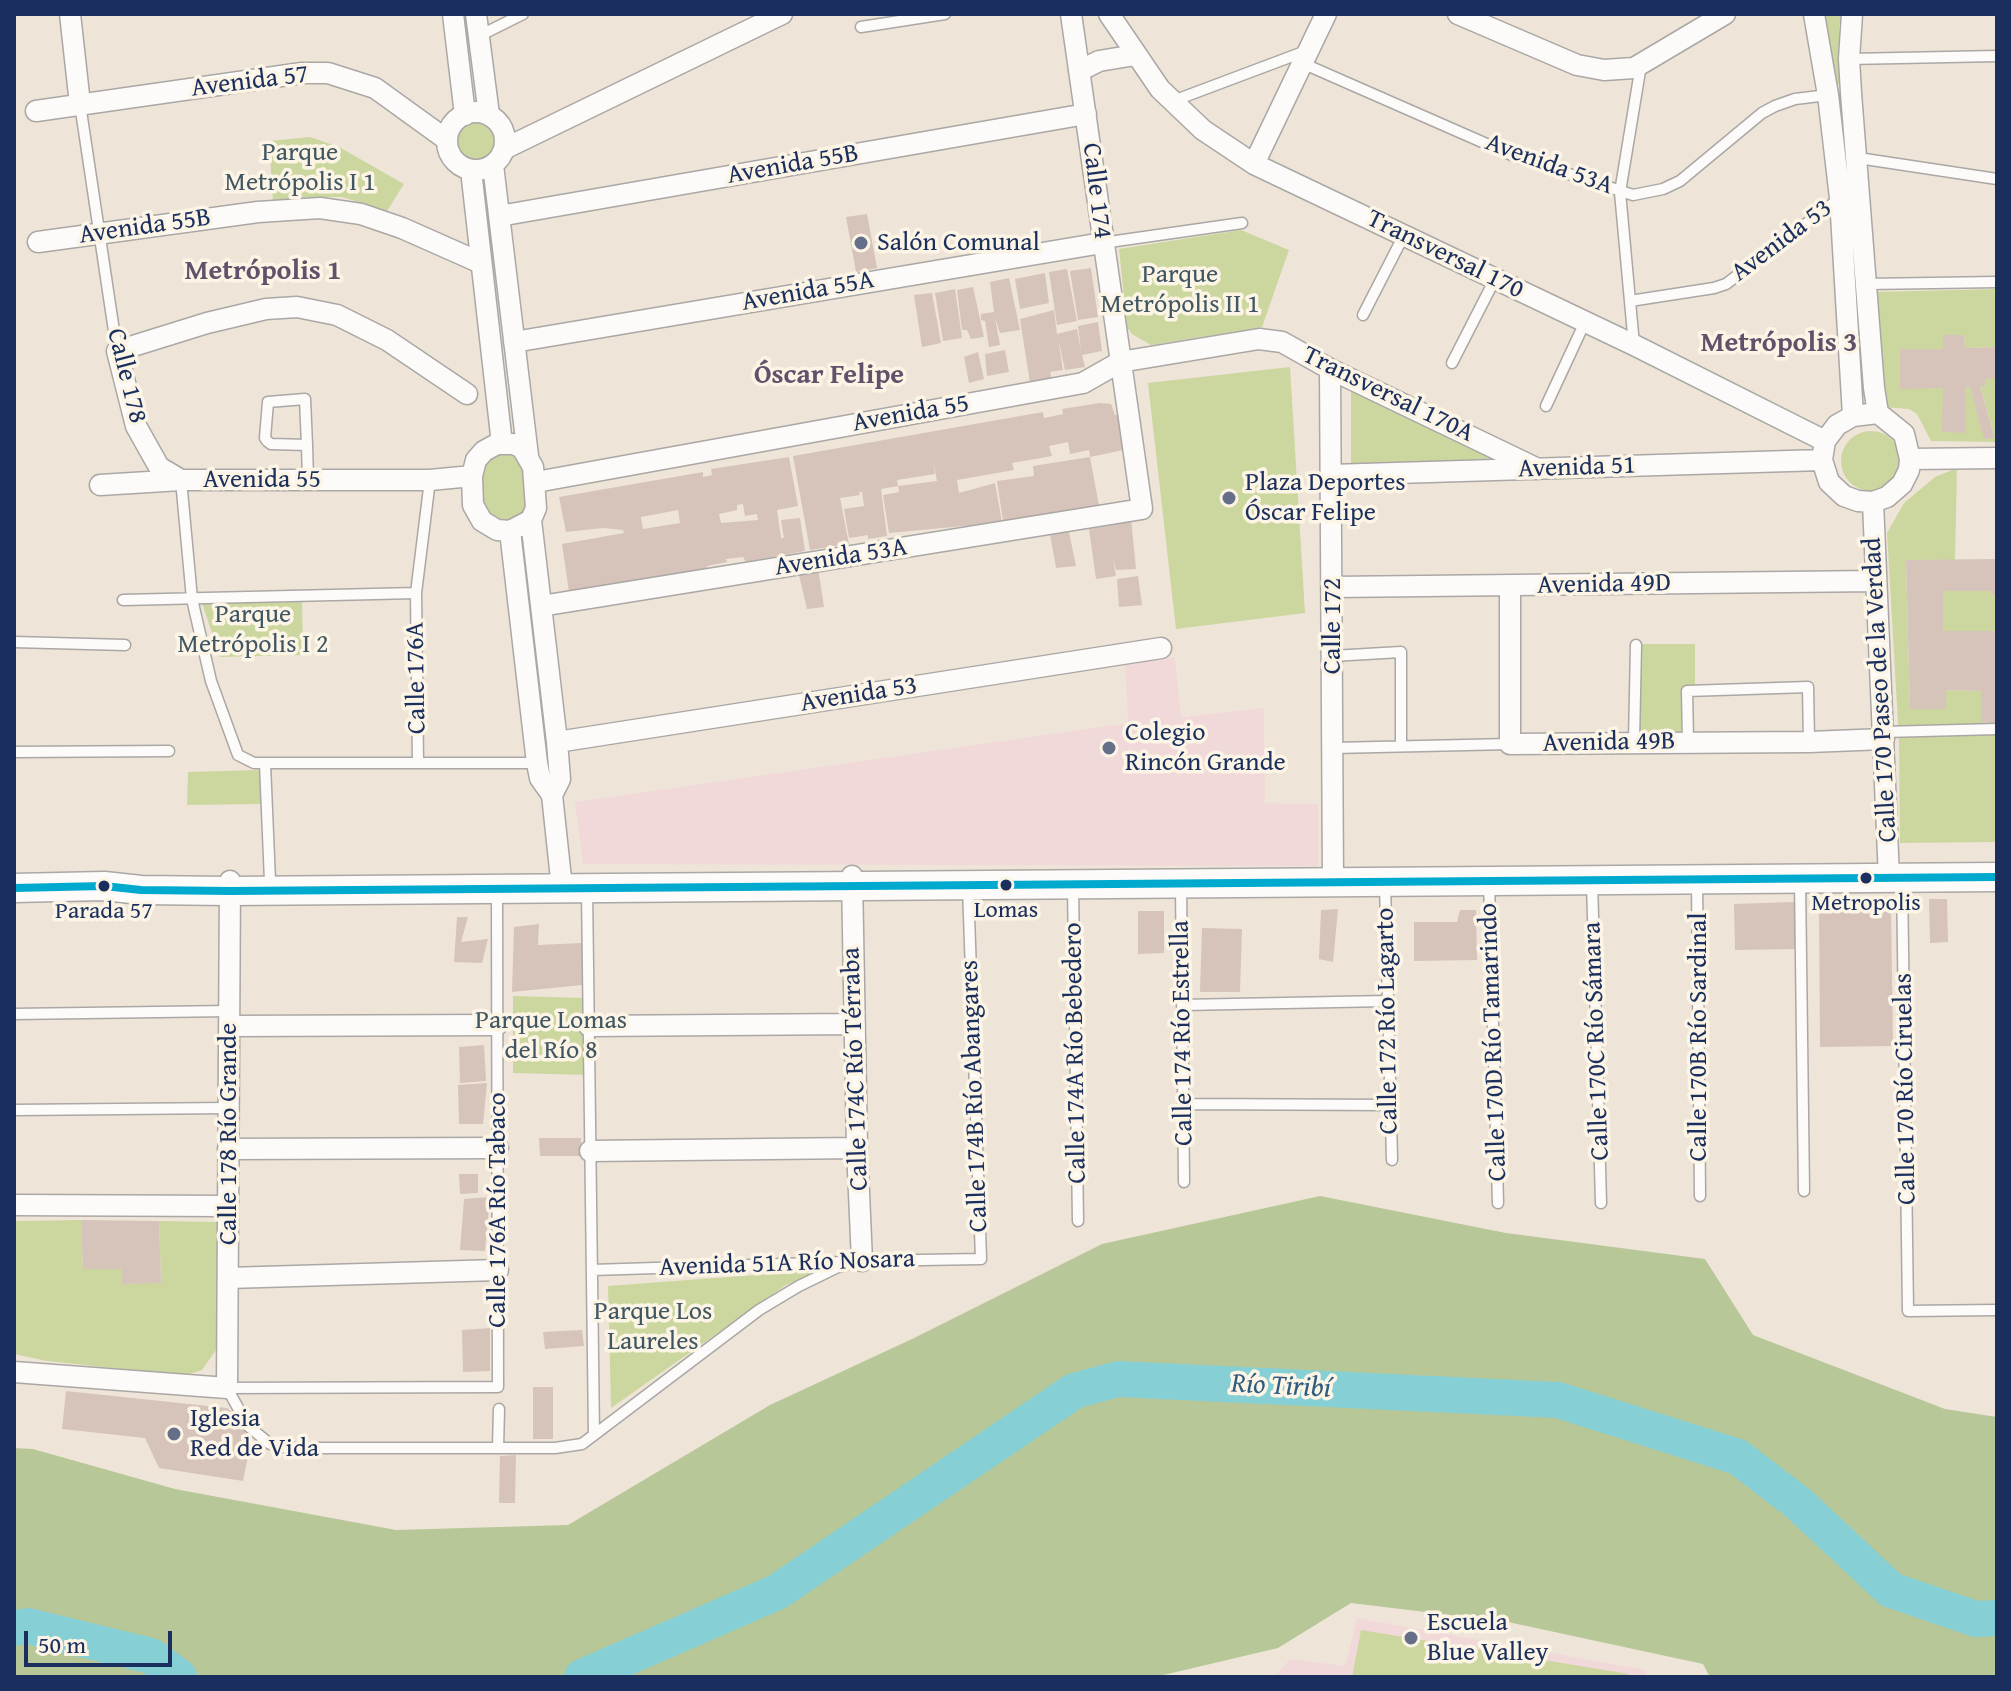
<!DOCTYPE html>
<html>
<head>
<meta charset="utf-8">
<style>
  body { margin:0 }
  #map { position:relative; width:2011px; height:1691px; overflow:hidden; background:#eee5d8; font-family:"Gentium Book Plus",serif }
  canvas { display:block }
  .frame { position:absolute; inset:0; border:16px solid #1b2f5e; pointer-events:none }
  .scale { position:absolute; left:24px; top:1631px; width:148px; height:36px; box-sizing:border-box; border:4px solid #1b2f5e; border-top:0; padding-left:10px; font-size:24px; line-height:28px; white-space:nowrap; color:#1b2f5e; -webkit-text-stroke:6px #fcf5e5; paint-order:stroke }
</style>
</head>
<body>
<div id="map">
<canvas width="2011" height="1691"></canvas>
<div class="frame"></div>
<div class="scale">50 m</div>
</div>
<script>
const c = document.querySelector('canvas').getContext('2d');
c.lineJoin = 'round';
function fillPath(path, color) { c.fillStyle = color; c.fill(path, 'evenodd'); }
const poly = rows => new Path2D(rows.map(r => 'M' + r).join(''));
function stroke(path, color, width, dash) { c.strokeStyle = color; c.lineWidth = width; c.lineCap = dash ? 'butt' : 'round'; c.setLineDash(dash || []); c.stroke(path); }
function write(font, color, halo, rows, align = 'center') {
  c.font = font + ' "Gentium Book Plus",serif'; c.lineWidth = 7; c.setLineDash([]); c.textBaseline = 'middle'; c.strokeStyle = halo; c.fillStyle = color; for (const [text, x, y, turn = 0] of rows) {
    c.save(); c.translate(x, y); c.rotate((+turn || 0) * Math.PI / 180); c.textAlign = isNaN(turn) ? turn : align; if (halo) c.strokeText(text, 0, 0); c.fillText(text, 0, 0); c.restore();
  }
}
const built = poly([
  [1175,657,1181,717,1264,708,1265,803,1318,804,1318,866,583,864,575,802,1128,723,1125,664],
  [1357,1618,1646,1670,1647,1677,1274,1677,1290,1659,1345,1666]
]);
const green = poly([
  [1818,14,1842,14,1839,26,1842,84,1835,85],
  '453 141a23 23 0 1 1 46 0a23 23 0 1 1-46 0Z',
  [310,137,339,147,404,184,387,211,342,197,309,197,273,201,269,141],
  [1241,230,1289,250,1262,327,1151,345,1132,334,1127,327,1119,249],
  [1997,289,1997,347,1965,348,1964,335,1944,335,1943,349,1901,349,1900,388,1943,388,1965,433,1965,387,1970,387,1985,439,1995,437,1980,386,1985,379,1997,379,1997,442,1931,441,1917,414,1909,409,1883,407,1875,292],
  [1290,367,1305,613,1176,629,1148,383],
  [1351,389,1513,465,1351,467],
  '1841 461a30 30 0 1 1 60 0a30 30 0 1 1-60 0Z',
  [508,451,523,457,530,510,510,524,488,516,480,503,479,479,484,463,489,456],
  [1957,468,1955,560,1906,561,1910,708,1946,690,1981,691,1981,722,1997,723,1997,842,1900,843,1899,740,1887,533,1904,503,1935,477],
  [1943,591,1989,591,1997,598,1997,631,1943,631],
  [302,602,303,655,220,657,202,603],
  [1641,644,1695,644,1695,688,1682,689,1681,735,1640,736],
  [260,770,261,804,187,805,188,772],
  [513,996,588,998,588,1075,513,1073],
  [81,1220,83,1269,121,1269,122,1284,161,1282,159,1221,218,1222,218,1347,202,1370,186,1375,159,1373,47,1361,14,1354,14,1221],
  [822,1270,786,1285,611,1408,608,1286],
  [1361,1630,1629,1674,1628,1677,1352,1677]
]);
const forest = poly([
  [1320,1196,1506,1233,1705,1259,1753,1335,1945,1409,1997,1417,1997,1677,1710,1677,1703,1664,1508,1622,1351,1603,1278,1648,1155,1677,14,1677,14,1448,33,1449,175,1489,396,1530,568,1525,770,1405,912,1339,1102,1244]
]);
const river = poly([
  [14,1628,28,1626,151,1656,179,1677],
  [582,1677,777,1592,1074,1391,1118,1379,1558,1400,1738,1457,1798,1503,1891,1590,1976,1619,1997,1618]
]);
const building = poly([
  [867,214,877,268,856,272,846,217],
  [1091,268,1098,317,1078,320,1070,271],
  [1067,269,1077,321,1057,325,1049,272],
  [1045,273,1049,303,1020,309,1015,279],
  [1009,278,1020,330,1000,333,995,318,1000,345,989,347,985,321,981,320,981,314,994,312,990,282],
  [973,287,984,337,971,339,967,330,962,330,957,290],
  [955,289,962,338,943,341,935,293],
  [932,293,941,343,922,347,914,295],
  [1054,310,1057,334,1077,329,1081,351,1078,326,1098,322,1102,351,1082,355,1085,367,1065,370,1058,338,1063,370,1050,372,1052,380,1030,383,1020,319],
  [1943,335,1964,335,1965,348,1997,347,1997,379,1985,379,1985,386,1980,386,1995,438,1984,439,1970,387,1965,387,1965,433,1942,432,1943,388,1900,389,1900,349,1943,349],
  [1005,350,1009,372,987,376,985,354],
  [978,352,984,379,969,383,964,357],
  [1100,403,1111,404,1115,415,1122,414,1128,449,1090,457,1089,450,1070,454,1068,442,1049,446,1052,456,1012,463,1014,470,957,480,959,493,995,483,1002,522,965,529,964,526,889,533,883,495,899,492,898,486,937,481,933,460,935,474,897,480,898,486,881,489,887,536,868,539,868,535,849,538,844,509,864,506,862,492,859,492,860,495,840,498,849,544,810,550,793,456,1043,412,1044,418,1063,414,1062,409],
  [789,457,798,506,777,510,781,538,784,538,781,520,800,518,805,551,746,562,743,557,726,559,727,562,707,566,707,569,569,592,562,544,624,533,623,530,603,528,566,532,559,497,703,472,703,477,712,475,711,469],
  [743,504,745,516,757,514,758,520,721,523,719,514,737,510,737,505],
  [678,510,680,523,643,529,641,517],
  [1090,457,1099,506,1003,521,997,481,1034,476,1033,466],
  [1131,518,1136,569,1116,570,1113,558,1116,576,1096,579,1089,529,1109,526,1108,523],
  [1069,532,1076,566,1056,568,1050,534],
  [1997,559,1997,598,1989,591,1943,591,1943,631,1997,631,1997,723,1981,722,1981,691,1946,690,1946,709,1910,709,1906,560],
  [818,568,824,607,807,609,798,571],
  [1138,576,1142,605,1119,607,1117,579],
  [1929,899,1947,899,1948,942,1930,943],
  [1795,902,1797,949,1735,950,1734,904],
  [1891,907,1893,1046,1820,1047,1819,908],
  [1338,909,1333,962,1319,959,1321,910],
  [1460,910,1476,910,1477,960,1414,961,1414,922,1457,922],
  [1138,911,1164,911,1164,953,1138,954],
  [457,917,468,917,461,942,488,939,482,963,454,962],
  [539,924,538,945,582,943,582,985,512,992,514,927],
  [1202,928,1242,929,1240,992,1200,992],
  [484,1045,486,1081,460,1083,459,1047],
  [487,1083,483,1124,459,1124,458,1085],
  [539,1138,581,1138,581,1156,540,1156],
  [459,1174,478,1174,478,1193,460,1194],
  [490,1197,485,1251,460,1250,464,1199],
  [81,1220,159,1221,161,1283,122,1284,121,1269,83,1269],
  [490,1328,490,1371,463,1372,462,1330],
  [582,1330,584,1346,545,1349,543,1332],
  [533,1387,553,1387,553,1439,533,1439],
  [66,1391,227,1408,233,1413,251,1442,243,1481,159,1468,145,1438,62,1429],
  [516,1455,515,1503,499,1503,500,1456]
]);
const lane = poly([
  [861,27,945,14],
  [479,36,523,14],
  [1849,59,1997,56],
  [1302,63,1514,156,1633,195,1663,189,1680,181,1762,113,1775,106,1795,99,1828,95],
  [1173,101,1306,51],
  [80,104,117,351],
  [1858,158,1997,179],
  [1102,243,1242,223],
  [1867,284,1997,282],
  [1630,301,1714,288,1726,284,1839,199],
  [1363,315,1404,235],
  [1634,345,1620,192,1641,65],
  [1452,363,1495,279],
  [1546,406,1585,322],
  [307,445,271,444,267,441,265,438,268,402,305,399,307,445,308,480],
  [181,480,192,599,211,681,238,755,254,763,537,763],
  [123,600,416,593],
  [14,642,125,645],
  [1332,656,1401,652,1401,746],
  [1884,732,1997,729],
  [1634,741,1636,645],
  [1688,741,1687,691,1808,687,1809,742],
  [1333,748,1510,744],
  [14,752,169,751],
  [418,763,416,593,430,480],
  [265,764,270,881],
  [1902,878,1908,1311,1997,1310],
  [1489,881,1498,1203],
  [1592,881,1601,1203],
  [1800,881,1804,1191],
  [1697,882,1700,1196],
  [1385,883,1392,1160],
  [1181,884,1184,1182],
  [1073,887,1078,1221],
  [587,889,594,1435],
  [497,891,498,1387,227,1388,248,1426,270,1444,287,1448,555,1448,582,1444,759,1310,799,1286,838,1267,862,1261],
  [1182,1005,1387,1001],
  [14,1014,230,1011],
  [1183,1104,1390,1105],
  [14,1110,228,1108],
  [861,1261,981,1259,968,887],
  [592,1270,845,1262],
  [498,1448,499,1409]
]);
const street = poly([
  [70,14,80,104],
  [453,14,465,115],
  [476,14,489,115],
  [1109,14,1160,89,1203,130,1254,164,1634,345,1825,441],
  [1458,14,1577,65,1604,70,1634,68,1725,14],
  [1814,14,1828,95,1840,198,1853,416],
  [1852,14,1849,59,1851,93,1874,388,1878,413],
  [1079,71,1099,61,1135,55],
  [36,111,302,73,328,73,375,88,447,140],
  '447 141a29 29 0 1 1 58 0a29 29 0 1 1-58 0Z',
  [504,149,782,14],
  [1254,164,1326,14],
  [493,165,528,456],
  [471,170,502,444],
  [499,216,1086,114],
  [38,242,258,212,320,208,361,214,402,228,481,263],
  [514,342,1102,243],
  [1330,369,1333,882],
  [1878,413,1904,434,1910,459,1909,470,1902,484,1887,497,1873,502,1858,501,1844,496,1829,482,1822,460,1825,441,1837,425,1853,416,1878,413],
  [497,444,514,444,522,448,533,467,536,508,531,520,510,531,497,530,482,521,473,505,472,476,476,460,484,451,497,444],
  [1910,459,1997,458],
  [1331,475,1822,460],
  [181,480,159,467,136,426,117,351,207,323,266,309,297,307,337,315,387,340,467,394],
  [536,482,1083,383,1120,362,1259,339,1282,342,1330,369,1538,469],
  [100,485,181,480,430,480,472,476],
  [1873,502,1889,878],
  [531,520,557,742,560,779,552,795],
  [510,531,537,763,540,778,552,795,562,888],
  [1510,586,1510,744,1809,742,1884,739],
  [1333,587,1876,581],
  [541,606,1142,509,1071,14],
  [557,742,1161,648],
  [852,876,857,1148,862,1261],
  [229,1026,497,1025],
  [589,1026,854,1024],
  [228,1149,498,1148],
  [590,1151,857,1148],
  [14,1205,227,1206],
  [228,1278,498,1270],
  [14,1372,227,1388,230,881]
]);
const secondary = poly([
  [14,888,104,886,141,890,230,891,1997,877]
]);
const bus1 = poly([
  [14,888,104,886,141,890,230,891,1997,877]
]);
const markers = [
  [861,243,8,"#656f89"],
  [1229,498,8,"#656f89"],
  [1109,748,8,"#656f89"],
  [1866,878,7,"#1b2f5e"],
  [1006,885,7,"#1b2f5e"],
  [104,886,7,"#1b2f5e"],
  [174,1434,8,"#656f89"],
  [1411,1638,8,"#656f89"]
];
const busNames = [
  ["Metropolis",1866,904],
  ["Lomas",1006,911],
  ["Parada 57",104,912]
];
const streetNames = [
  ["Avenida 57",250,82,-7],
  ["Avenida 55B",793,165,-10],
  ["Avenida 53A",1549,165,20],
  ["Calle 174",1096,191,83],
  ["Avenida 55B",145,227,-8],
  ["Avenida 53",1782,241,-37],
  ["Transversal 170",1445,255,26],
  ["Avenida 55A",808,292,-10],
  ["Calle 178",126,376,76],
  ["Transversal 170A",1388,395,26],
  ["Avenida 55",911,414,-10],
  ["Avenida 51",1577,468,-2],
  ["Avenida 55",262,480],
  ["Avenida 53A",841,558,-9],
  ["Avenida 49D",1604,585,-1],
  ["Calle 172",1333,626,-90],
  ["Calle 176A",417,678,-91],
  ["Calle 170 Paseo de la Verdad",1881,690,-93],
  ["Avenida 53",859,695,-9],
  ["Avenida 49B",1609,743,-1],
  ["Calle 172 Río Lagarto",1388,1021,-91],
  ["Calle 174 Río Estrella",1183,1033,-91],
  ["Calle 170B Río Sardinal",1699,1037,-90],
  ["Calle 170C Río Sámara",1597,1041,-92],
  ["Calle 170D Río Tamarindo",1494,1042,-92],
  ["Calle 174A Río Bebedero",1076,1053,-91],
  ["Calle 174C Río Térraba",856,1069,-92],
  ["Calle 170 Río Ciruelas",1906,1089,-91],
  ["Calle 174B Río Abangares",975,1096,-92],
  ["Calle 178 Río Grande",229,1134,-90],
  ["Calle 176A Río Tabaco",498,1210,-90],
  ["Avenida 51A Río Nosara",787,1264,-2]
];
const parkNames = [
  ["Parque",300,153],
  ["Metrópolis I 1",300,183],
  ["Parque",1180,275],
  ["Metrópolis II 1",1180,305],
  ["Parque",253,615],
  ["Metrópolis I 2",253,645],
  ["Parque Lomas",551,1021],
  ["del Río 8",551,1051],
  ["Parque Los",653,1312],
  ["Laureles",653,1342]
];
const poiNames = [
  ["Salón Comunal",877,243],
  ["Plaza Deportes",1245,483],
  ["Óscar Felipe",1245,513],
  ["Colegio",1125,733],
  ["Rincón Grande",1125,763],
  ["Iglesia",190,1419],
  ["Red de Vida",190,1449],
  ["Escuela",1427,1623],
  ["Blue Valley",1427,1653]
];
const neighbourhoodNames = [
  ["Metrópolis 1",263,272],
  ["Metrópolis 3",1779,344],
  ["Óscar Felipe",829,376]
];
const waterNames = [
  ["Río Tiribí",1281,1387,3]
];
fillPath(built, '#f2d9d9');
fillPath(green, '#ccd79f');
fillPath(forest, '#b8c798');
stroke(river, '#86cfd4', 36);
fillPath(building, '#d6c3ba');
stroke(lane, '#aaa7a5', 13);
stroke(street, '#aaa7a5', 23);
stroke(secondary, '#aaa7a5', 31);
stroke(lane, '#fcfbf9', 10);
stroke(street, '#fcfbf9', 20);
stroke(secondary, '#fcfbf9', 28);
stroke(bus1, '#00a9ce', 8);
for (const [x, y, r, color] of markers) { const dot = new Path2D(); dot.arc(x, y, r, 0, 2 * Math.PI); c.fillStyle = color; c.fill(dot); stroke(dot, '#fcf5e5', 3); }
write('24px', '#1b2f5e', '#fcf5e5', busNames);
write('26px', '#1b2f5e', '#fcf5e5', streetNames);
write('26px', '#405663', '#fcf5e5', parkNames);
write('26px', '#1b2f5e', '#fcf5e5', poiNames, 'left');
write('bold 28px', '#60526b', '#fcf5e5', neighbourhoodNames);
write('italic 28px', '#2e5c81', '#fcf5e5', waterNames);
</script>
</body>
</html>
